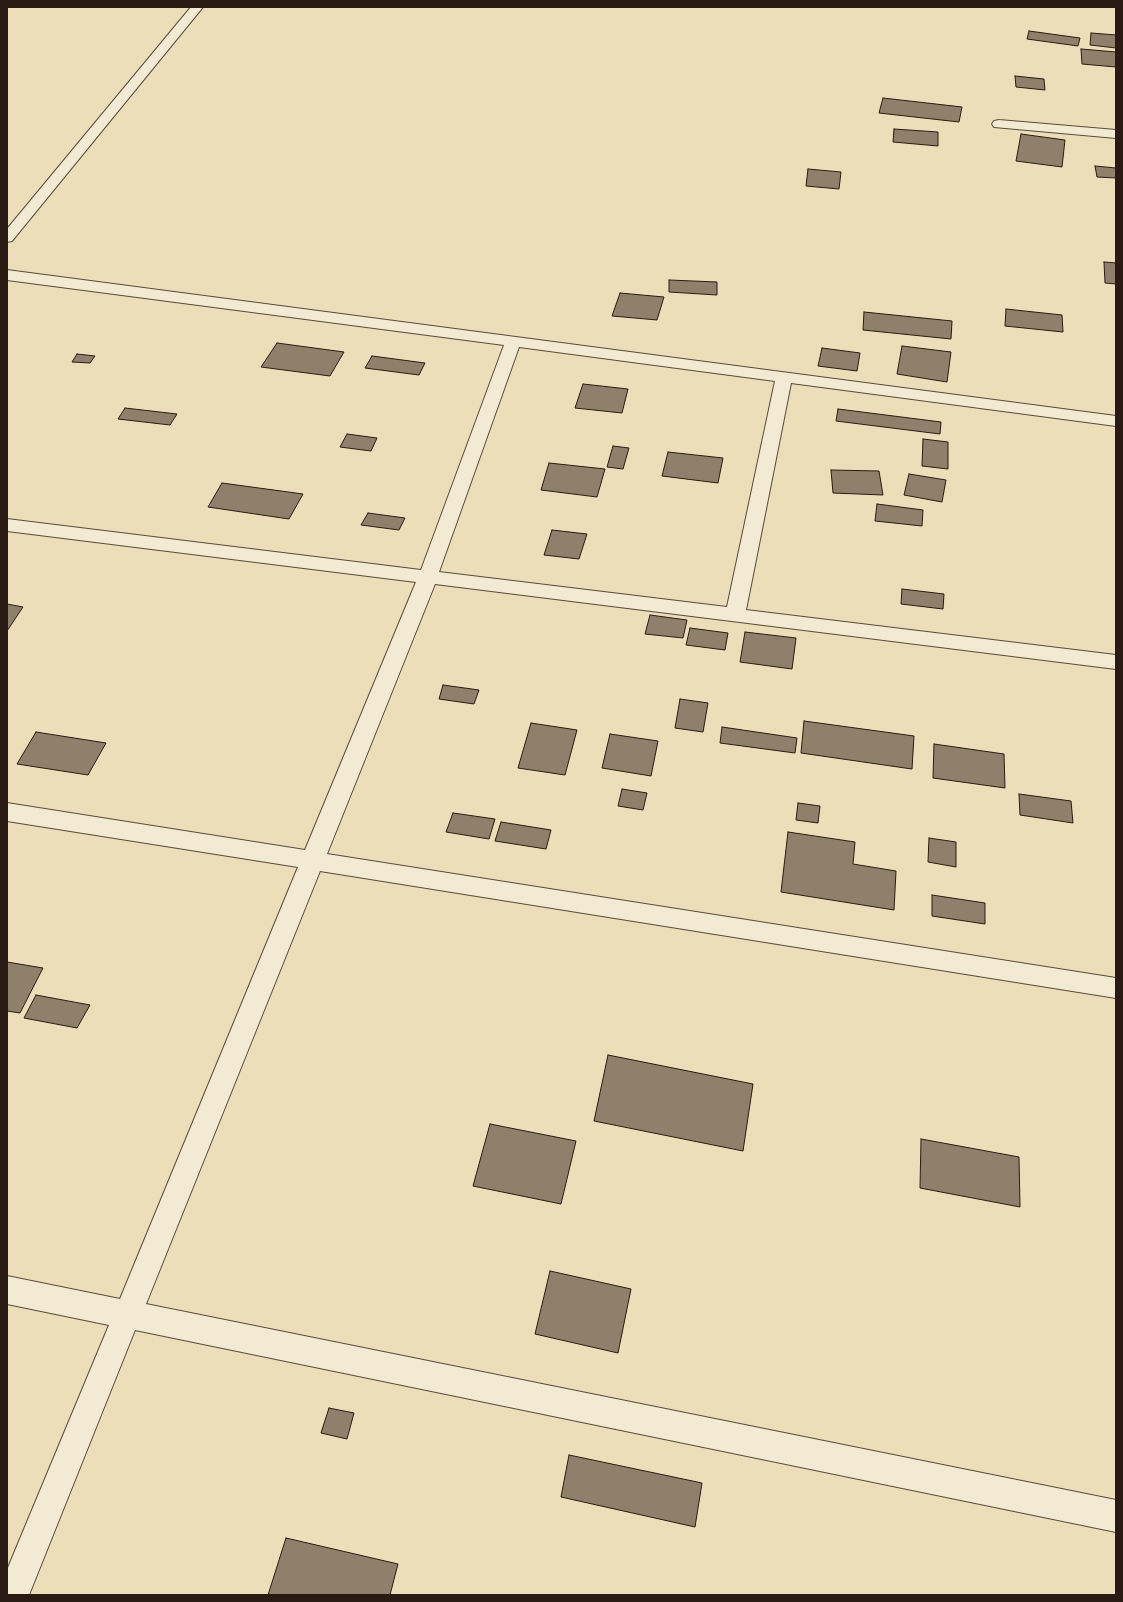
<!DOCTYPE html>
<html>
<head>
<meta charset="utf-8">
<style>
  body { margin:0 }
  #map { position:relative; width:1123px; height:1602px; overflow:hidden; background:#ebdeb9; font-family:Alegreya,serif }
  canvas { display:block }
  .frame { position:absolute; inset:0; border:8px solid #2a1a14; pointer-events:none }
</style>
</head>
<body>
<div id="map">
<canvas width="1123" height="1602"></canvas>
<div class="frame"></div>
</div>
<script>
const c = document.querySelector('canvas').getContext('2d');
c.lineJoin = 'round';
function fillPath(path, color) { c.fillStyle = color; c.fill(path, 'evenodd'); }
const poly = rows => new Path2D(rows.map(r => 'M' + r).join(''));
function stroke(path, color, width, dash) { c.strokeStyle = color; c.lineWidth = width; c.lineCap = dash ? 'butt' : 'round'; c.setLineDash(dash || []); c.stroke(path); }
const building = poly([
  [1029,31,1080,38,1078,46,1027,39,1029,31],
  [1091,33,1116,35,1116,48,1090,45,1091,33],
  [1081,49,1116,52,1116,67,1082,64,1081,49],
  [1015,76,1044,79,1045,90,1016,87,1015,76],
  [883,98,962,107,959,122,879,113,883,98],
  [894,129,938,132,938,146,893,142,894,129],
  [1021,134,1065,140,1062,167,1016,161,1021,134],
  [1095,166,1116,168,1116,178,1097,177,1095,166],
  [808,169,841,172,839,189,806,186,808,169],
  [1104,262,1116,263,1116,284,1105,283,1104,262],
  [669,280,717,282,717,295,669,292,669,280],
  [620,293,664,297,657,320,612,316,620,293],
  [1006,309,1062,315,1063,332,1005,326,1006,309],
  [864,312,952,321,951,339,863,330,864,312],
  [277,343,344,352,330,376,261,367,277,343],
  [902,346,951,352,947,382,897,374,902,346],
  [822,348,860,353,857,371,818,366,822,348],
  [77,354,95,356,90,363,72,362,77,354],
  [372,356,425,363,419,375,365,368,372,356],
  [583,384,628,389,622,413,575,408,583,384],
  [125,408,177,414,170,425,118,419,125,408],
  [838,409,941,422,940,434,836,421,838,409],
  [347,434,377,438,371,451,340,447,347,434],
  [923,439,948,442,948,469,922,466,923,439],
  [613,446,629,448,623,469,607,467,613,446],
  [668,452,723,458,718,483,662,476,668,452],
  [549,463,605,469,597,497,541,490,549,463],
  [831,470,879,471,883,495,833,493,831,470],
  [909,474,946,480,942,502,904,495,909,474],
  [222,483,303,494,289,519,208,507,222,483],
  [877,504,923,510,922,526,875,521,877,504],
  [368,513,405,518,399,530,361,525,368,513],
  [552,530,587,534,579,559,544,555,552,530],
  [902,589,944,594,943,609,901,604,902,589],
  [7,604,23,607,7,631,7,604],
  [650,615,687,620,683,638,645,634,650,615],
  [690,628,728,633,725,650,686,645,690,628],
  [745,632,796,638,792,669,740,662,745,632],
  [443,685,479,690,474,704,439,699,443,685],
  [680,699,708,703,703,732,675,728,680,699],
  [804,721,914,736,912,769,801,753,804,721],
  [531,723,577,730,565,775,518,768,531,723],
  [722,727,797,738,795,753,720,743,722,727],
  [36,732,106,743,88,775,17,764,36,732],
  [610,734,658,741,651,776,602,768,610,734],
  [934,744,1004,754,1005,788,933,778,934,744],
  [622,789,647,793,643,810,618,806,622,789],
  [1019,794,1071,801,1073,823,1020,815,1019,794],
  [798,803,820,806,818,823,796,820,798,803],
  [453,813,495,819,489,839,446,832,453,813],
  [501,822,551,830,546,849,495,841,501,822],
  [788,832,855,842,853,864,896,871,894,910,781,892,788,832],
  [929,838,956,842,956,867,928,862,929,838],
  [932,895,985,903,985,924,932,916,932,895],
  [7,962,43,968,20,1013,7,1011,7,962],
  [36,995,90,1005,77,1028,24,1018,36,995],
  [608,1055,753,1084,743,1151,594,1121,608,1055],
  [490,1124,576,1141,561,1204,473,1186,490,1124],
  [921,1139,1019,1157,1020,1207,920,1188,921,1139],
  [550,1271,631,1289,618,1353,535,1334,550,1271],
  [329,1408,354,1413,347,1439,321,1433,329,1408],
  [569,1455,702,1483,695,1527,561,1497,569,1455],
  [286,1538,398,1564,390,1595,268,1595,286,1538]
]);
const street = poly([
  [191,7,203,7,12,241,7,242,7,229,191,7],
  [999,120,1116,130,1116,138,994,127,992,124,994,121,999,120],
  [7,270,1116,416,1116,426,791,383,746,610,1116,655,1116,669,435,584,327,854,1116,978,1116,998,320,871,146,1304,1116,1500,1116,1532,135,1330,29,1595,7,1595,7,1570,109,1325,7,1304,7,1276,120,1299,298,867,7,821,7,803,305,850,416,582,7,531,7,519,421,570,504,345,7,280,7,270],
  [519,347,775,381,727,607,439,572,519,347]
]);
fillPath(building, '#8e806a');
stroke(building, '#2a1a14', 1);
stroke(street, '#5a4b3d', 2);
fillPath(street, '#f2ead2');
</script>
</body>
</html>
